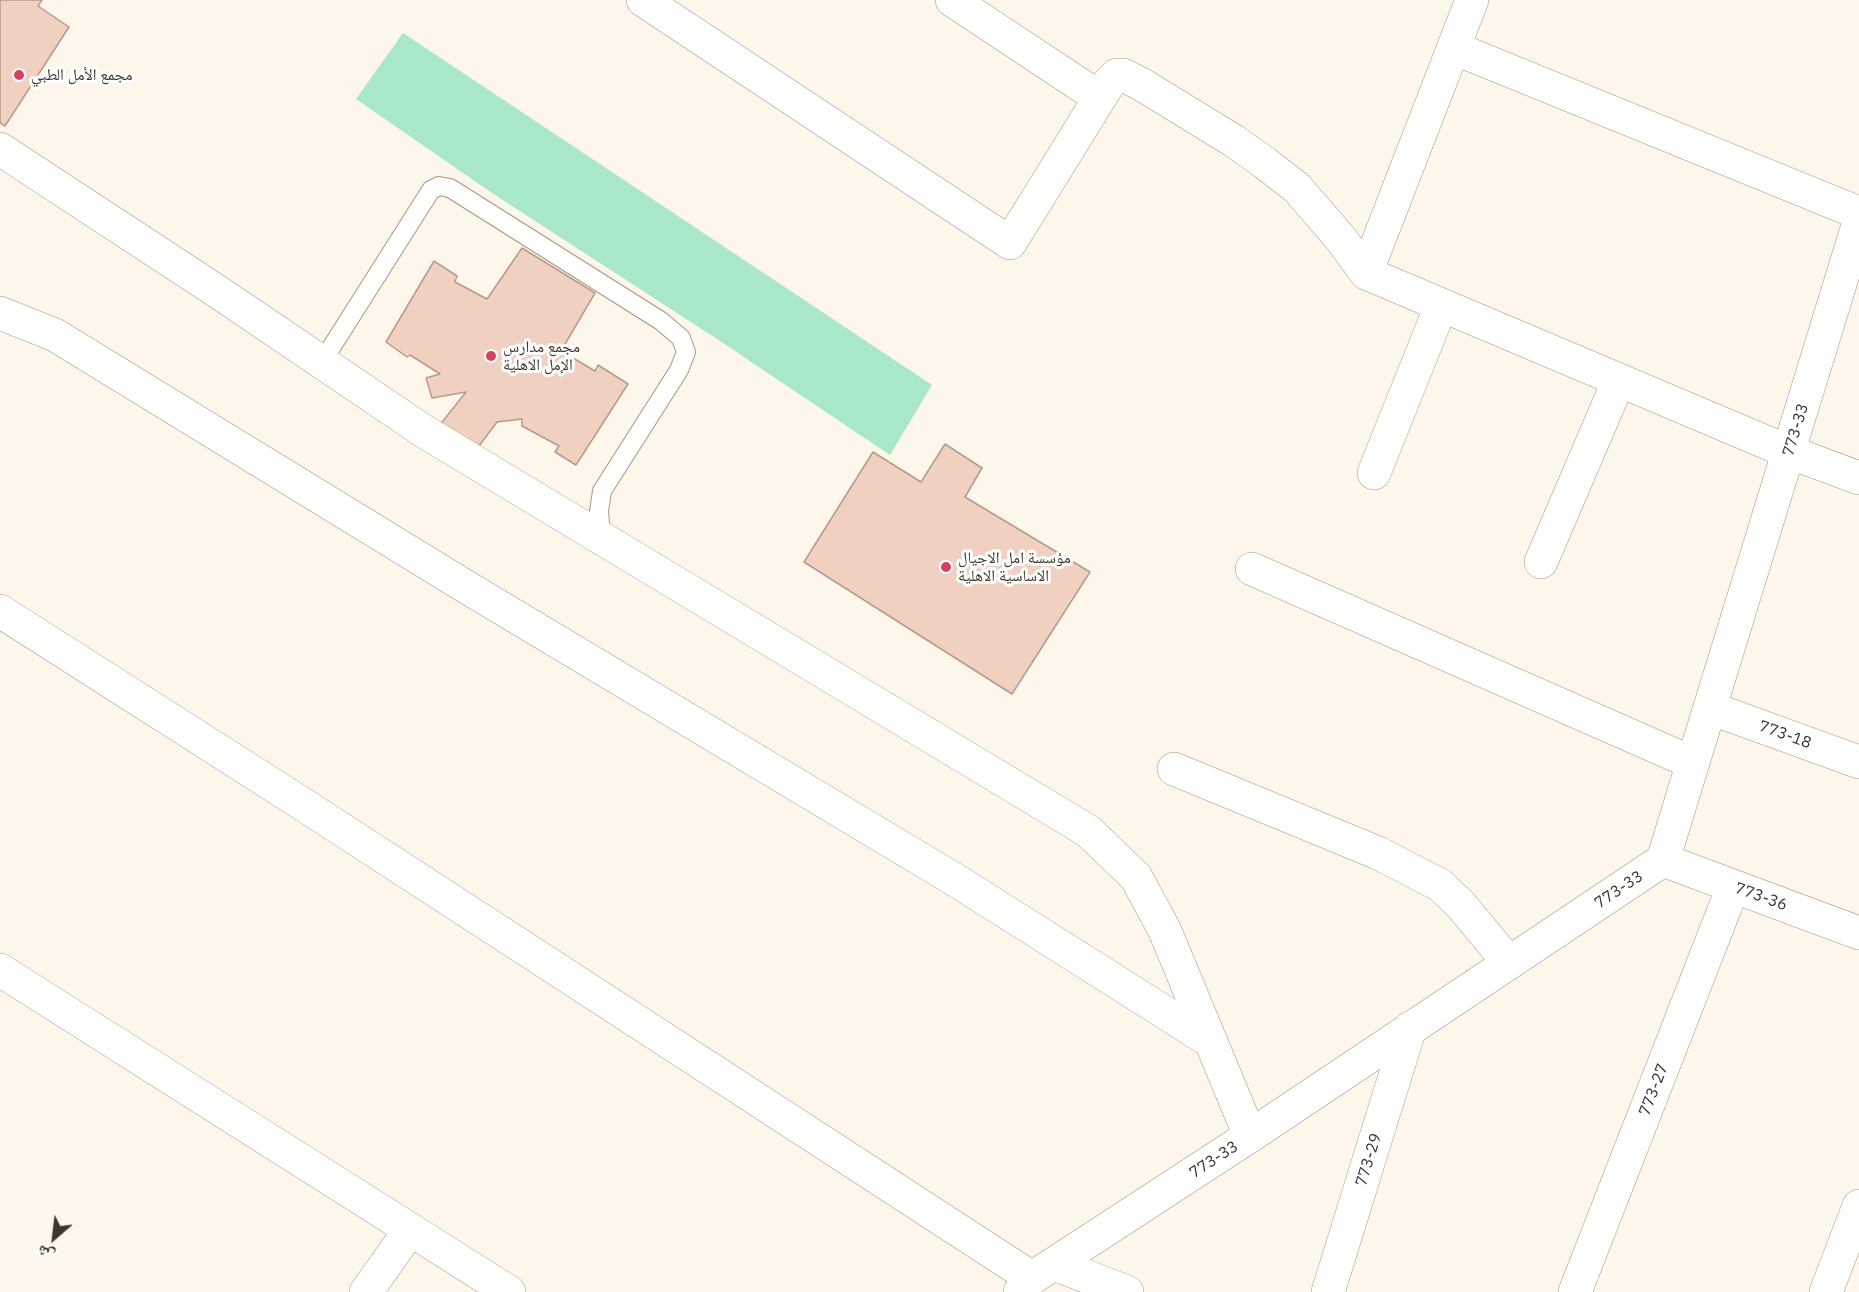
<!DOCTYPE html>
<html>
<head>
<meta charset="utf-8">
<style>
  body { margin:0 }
  #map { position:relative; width:1859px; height:1292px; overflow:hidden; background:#fdf6eb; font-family:"IBM Plex Sans","Noto Naskh Arabic",sans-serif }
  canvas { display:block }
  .north { position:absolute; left:24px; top:1208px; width:60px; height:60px; -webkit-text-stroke:4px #fff; paint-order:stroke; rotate:208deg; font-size:16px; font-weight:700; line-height:24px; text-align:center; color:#3e362b }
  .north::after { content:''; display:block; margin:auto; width:21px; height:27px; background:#3e362b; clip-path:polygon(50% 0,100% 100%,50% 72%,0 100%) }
</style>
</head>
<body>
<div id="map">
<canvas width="1859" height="1292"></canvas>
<div class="north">ش</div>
</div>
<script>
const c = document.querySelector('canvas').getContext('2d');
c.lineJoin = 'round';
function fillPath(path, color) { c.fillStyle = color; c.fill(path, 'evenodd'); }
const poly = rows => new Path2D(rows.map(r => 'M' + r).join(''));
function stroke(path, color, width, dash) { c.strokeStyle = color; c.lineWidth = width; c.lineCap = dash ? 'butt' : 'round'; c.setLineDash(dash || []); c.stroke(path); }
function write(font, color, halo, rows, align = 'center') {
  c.font = font + ' "IBM Plex Sans","Noto Naskh Arabic",sans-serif'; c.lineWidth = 6; c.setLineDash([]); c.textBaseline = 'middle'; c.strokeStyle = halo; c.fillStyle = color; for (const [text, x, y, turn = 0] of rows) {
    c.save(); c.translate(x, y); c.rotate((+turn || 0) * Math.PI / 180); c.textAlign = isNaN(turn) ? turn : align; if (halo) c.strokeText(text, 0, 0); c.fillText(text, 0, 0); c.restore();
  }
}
const green = poly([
  [403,33,932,385,890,455,717,339,492,193,356,99]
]);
const building = poly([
  [0,0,42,0,38,6,69,27,5,126,0,123,0,0],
  [522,248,595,293,561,351,595,371,598,365,628,384,576,465,555,452,559,446,522,426,522,419,497,422,476,450,439,426,466,392,432,398,426,378,440,374,410,355,407,357,386,342,434,261,457,276,455,282,487,299,522,248],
  [945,444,982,468,965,497,1090,572,1012,694,804,562,873,452,921,482,945,444]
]);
const service = poly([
  [322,362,431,190,439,186,450,188,661,321,681,338,686,352,679,370,602,491,599,511,601,537]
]);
const minor = poly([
  [643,0,1010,243,1109,83,1117,75,1123,75,1141,84,1234,141,1265,163,1297,188,1341,239,1366,273,1789,452,1859,478],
  [952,0,1100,98],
  [1454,48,1859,213],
  [0,149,218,292,425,432,1088,831,1136,877,1165,931,1250,1136],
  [1366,273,1472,0],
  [0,313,55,335,468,588,957,881,1210,1041],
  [1374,473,1441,306],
  [1541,562,1619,380],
  [1252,569,1693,763],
  [0,611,301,803,1032,1278],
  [1710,708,1859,762],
  [1174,769,1378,853,1440,885,1461,905,1509,963],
  [1663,860,1859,933],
  [0,970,509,1292],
  [1054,1264,1127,1292],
  [366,1292,410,1230],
  [1020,1292,1032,1278,1250,1136,1663,860,1859,222],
  [1328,1292,1410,1028],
  [1575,1292,1733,887],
  [1826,1292,1859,1206]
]);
const markers = [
  [19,75,6,"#d2425e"],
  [491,356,6,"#d2425e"],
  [946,567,6,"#d2425e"]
];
const poiNames = [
  ["مجمع الأمل الطبي",31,75],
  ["مجمع مدارس",503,347],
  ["الإمل الاهلية",503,365],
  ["مؤسسة امل الاجيال",958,558],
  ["الاساسية الاهلية",958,576]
];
const streetNames = [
  ["773-33",1796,430,-73],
  ["773-18",1785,735,20],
  ["773-33",1619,890,-34],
  ["773-36",1761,897,20],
  ["773-27",1654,1090,-69],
  ["773-33",1214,1160,-33],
  ["773-29",1369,1160,-73]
];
fillPath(green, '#a8e7c8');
fillPath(building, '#f0d0c1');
stroke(building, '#b89a8b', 1.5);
stroke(service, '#a9977d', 20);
stroke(minor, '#a9977d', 34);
stroke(service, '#fff', 18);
stroke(minor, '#fff', 33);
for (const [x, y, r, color] of markers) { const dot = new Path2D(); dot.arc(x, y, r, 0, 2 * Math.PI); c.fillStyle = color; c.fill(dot); stroke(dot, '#fff', 2); }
write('16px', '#3e362b', '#fff', poiNames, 'left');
write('16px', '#3e362b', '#fff', streetNames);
</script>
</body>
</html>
